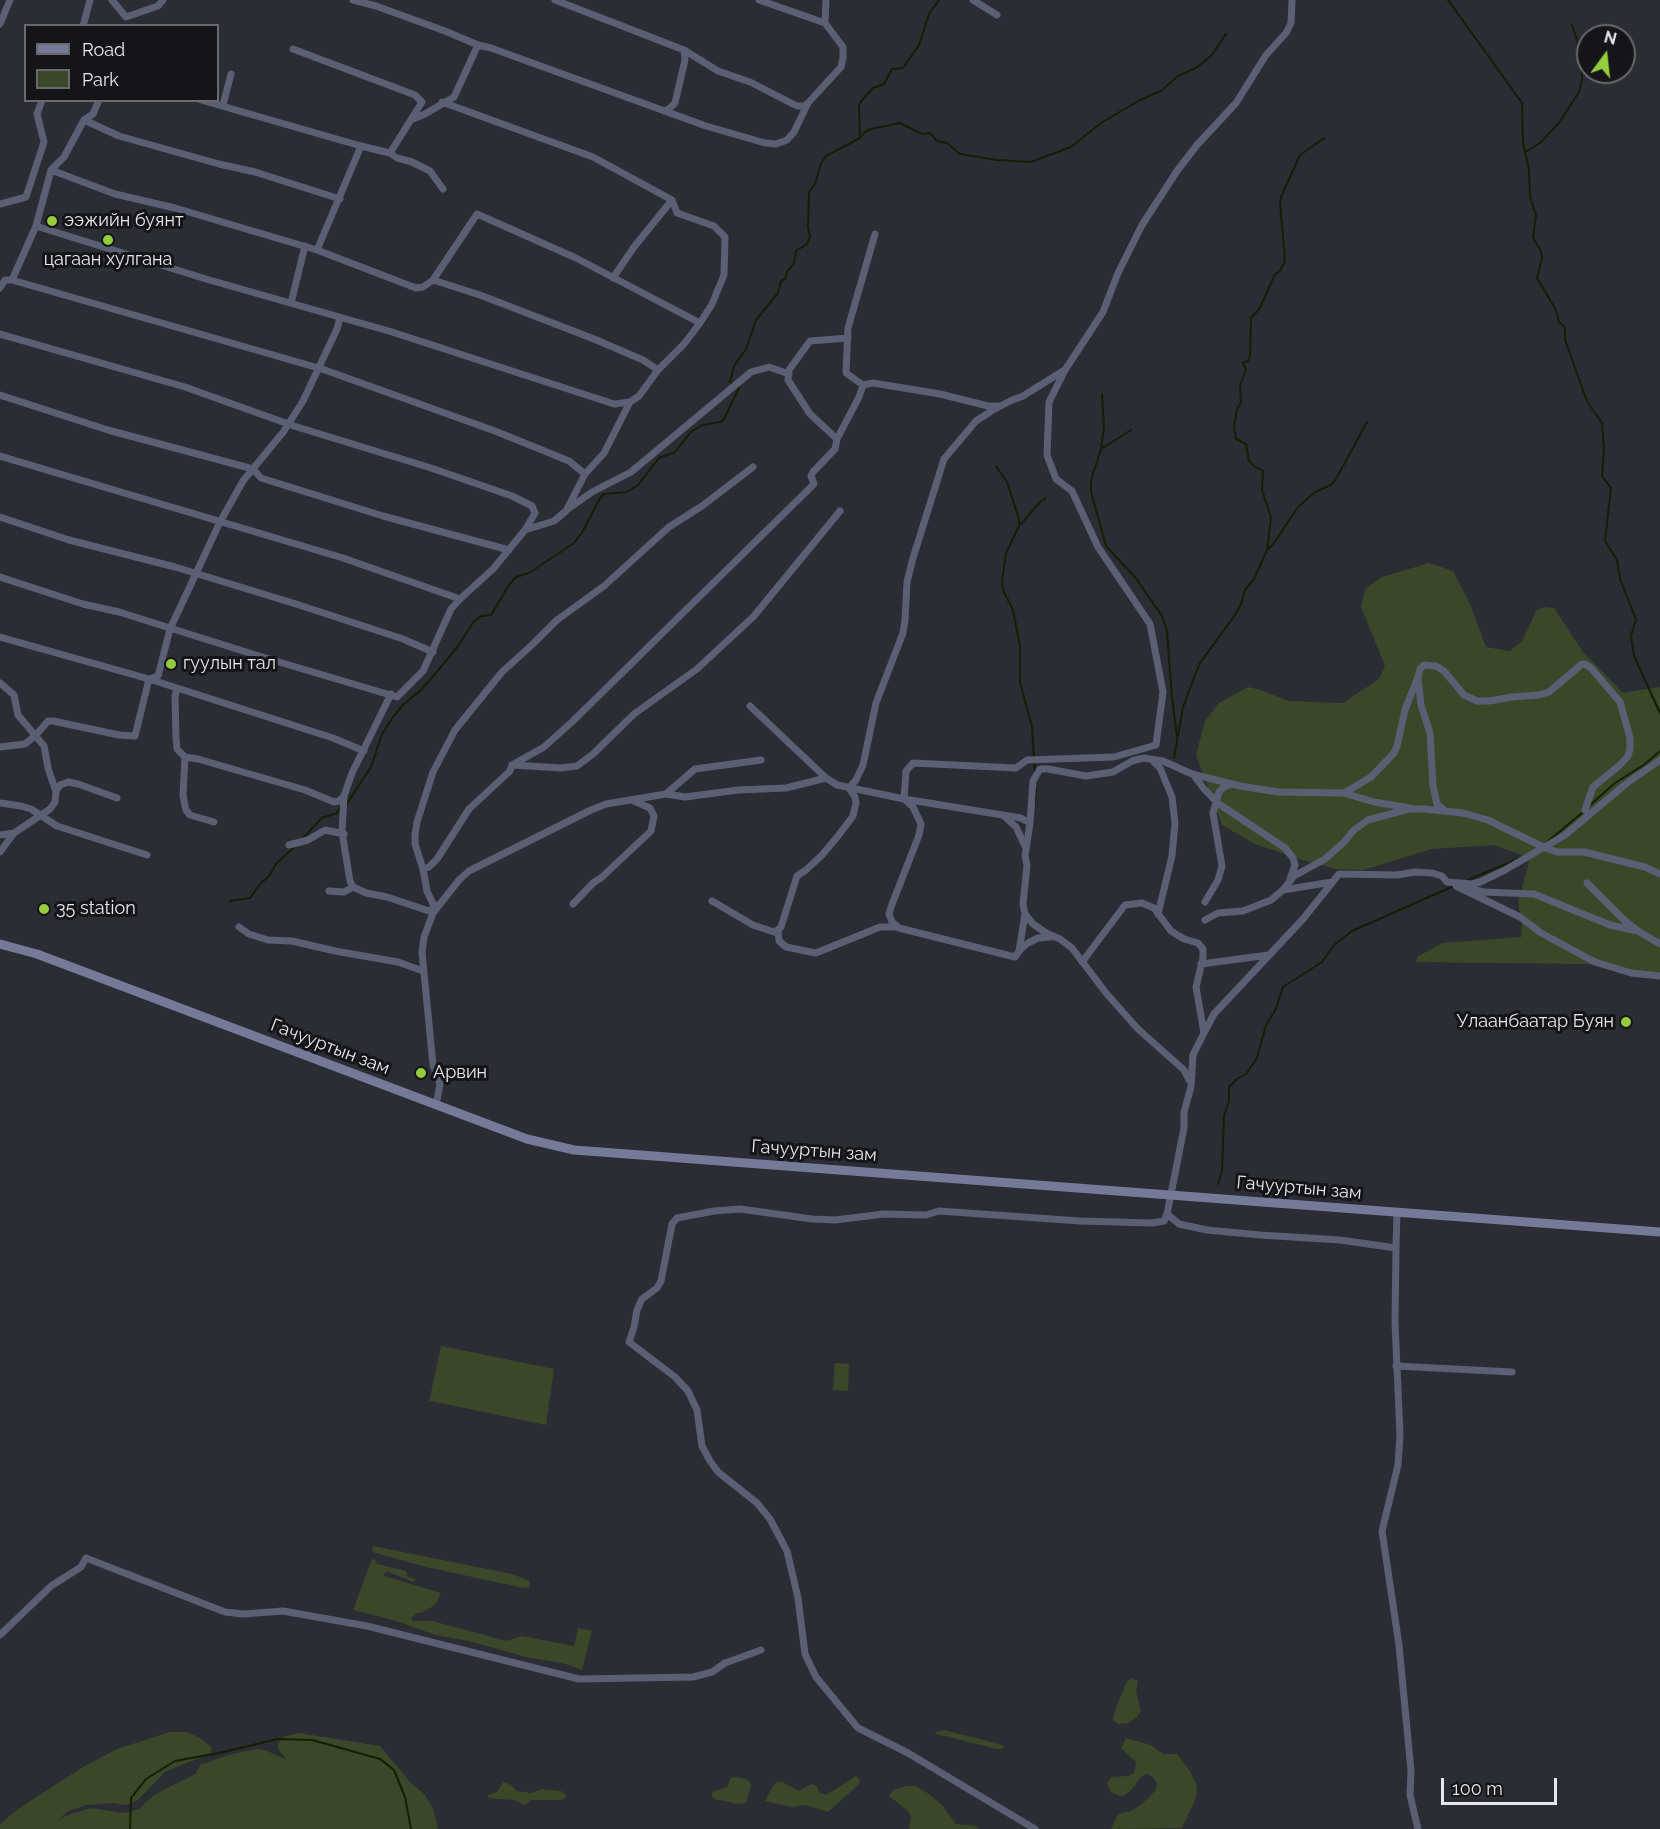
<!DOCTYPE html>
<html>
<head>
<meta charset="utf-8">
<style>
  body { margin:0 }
  #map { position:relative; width:1660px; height:1829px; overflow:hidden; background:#2b2d34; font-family:Raleway,sans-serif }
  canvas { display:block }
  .legend { position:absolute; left:24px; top:24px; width:195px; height:78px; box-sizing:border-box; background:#151519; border:2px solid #69696d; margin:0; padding:8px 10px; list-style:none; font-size:18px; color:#e6e7ec }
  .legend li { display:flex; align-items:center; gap:12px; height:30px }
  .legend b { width:30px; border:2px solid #69696d }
  .north { position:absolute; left:1576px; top:24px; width:60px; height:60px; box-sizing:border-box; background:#151519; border:2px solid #69696d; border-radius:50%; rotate:15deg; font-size:16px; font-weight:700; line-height:24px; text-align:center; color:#e6e7ec }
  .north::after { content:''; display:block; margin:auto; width:21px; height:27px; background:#93cd3e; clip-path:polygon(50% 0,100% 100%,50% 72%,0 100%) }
  .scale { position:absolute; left:1441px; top:1778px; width:116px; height:27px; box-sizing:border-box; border:3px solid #e6e7ec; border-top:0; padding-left:8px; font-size:18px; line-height:21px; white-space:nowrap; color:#e6e7ec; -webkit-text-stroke:4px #151519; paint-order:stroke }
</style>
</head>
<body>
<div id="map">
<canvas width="1660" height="1829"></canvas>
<ul class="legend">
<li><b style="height:8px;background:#757a99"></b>Road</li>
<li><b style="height:16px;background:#3a4829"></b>Park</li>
</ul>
<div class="north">N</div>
<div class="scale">100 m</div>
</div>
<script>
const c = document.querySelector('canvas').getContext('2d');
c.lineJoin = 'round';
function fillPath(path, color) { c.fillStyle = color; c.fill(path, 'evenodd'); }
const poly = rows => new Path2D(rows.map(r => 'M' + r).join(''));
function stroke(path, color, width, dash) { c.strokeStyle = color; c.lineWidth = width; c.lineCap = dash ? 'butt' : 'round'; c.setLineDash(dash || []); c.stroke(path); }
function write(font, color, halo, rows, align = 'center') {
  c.font = font + ' Raleway,sans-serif'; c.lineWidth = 6; c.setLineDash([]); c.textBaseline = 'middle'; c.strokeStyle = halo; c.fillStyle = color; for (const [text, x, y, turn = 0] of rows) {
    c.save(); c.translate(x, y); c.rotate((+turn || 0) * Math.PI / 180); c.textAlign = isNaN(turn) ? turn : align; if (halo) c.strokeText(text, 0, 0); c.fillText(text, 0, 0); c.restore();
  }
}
const green = poly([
  [1429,563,1453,571,1470,604,1486,647,1510,651,1522,641,1536,611,1544,607,1554,608,1583,652,1623,693,1660,687,1660,975,1588,964,1416,962,1417,957,1442,943,1521,937,1522,922,1518,902,1529,862,1524,856,1495,845,1431,849,1364,870,1336,869,1303,860,1255,844,1222,825,1196,755,1205,721,1219,703,1248,687,1264,691,1288,701,1343,703,1379,679,1385,666,1361,607,1365,589,1382,577],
  [441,1346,554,1369,546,1425,431,1401,429,1402],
  [835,1363,849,1364,848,1391,833,1390],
  [373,1546,512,1574,530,1581,530,1584,529,1588,519,1587,426,1567,372,1552],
  [372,1559,375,1560,377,1564,406,1571,408,1577,416,1579,413,1582,389,1572,385,1572,384,1576,441,1593,435,1605,423,1612,417,1613,411,1618,413,1621,432,1621,507,1641,522,1636,574,1646,578,1628,592,1631,582,1670,566,1664,526,1657,469,1641,436,1635,393,1620,353,1610],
  [1132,1678,1138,1681,1136,1691,1141,1711,1137,1717,1128,1723,1118,1724,1113,1720,1115,1710,1127,1681],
  [944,1730,996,1743,1004,1746,1004,1748,997,1749,936,1734,935,1732],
  [170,1732,187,1732,200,1738,211,1747,211,1753,165,1772,138,1800,125,1805,112,1803,86,1805,66,1812,55,1825,62,1818,71,1814,91,1808,124,1813,139,1809,153,1796,165,1789,196,1774,200,1765,228,1755,256,1749,265,1750,287,1760,278,1749,278,1744,283,1737,299,1733,380,1746,410,1782,424,1794,433,1808,438,1829,0,1829,0,1824,18,1809,83,1767,117,1749],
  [1126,1738,1151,1745,1163,1754,1177,1754,1190,1771,1197,1786,1196,1798,1182,1828,1111,1829,1118,1814,1131,1811,1142,1804,1156,1790,1157,1783,1152,1776,1147,1774,1142,1776,1132,1789,1125,1795,1120,1796,1111,1792,1107,1784,1109,1780,1112,1777,1128,1776,1134,1773,1135,1769,1136,1762,1121,1748],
  [856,1776,860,1780,858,1785,828,1812,806,1805,792,1807,765,1801,773,1786,777,1782,782,1782,799,1791,811,1784,817,1786,819,1792,826,1795],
  [734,1777,746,1779,750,1782,751,1786,746,1803,737,1804,715,1799,712,1796,712,1792,727,1787,731,1778],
  [503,1782,511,1785,517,1791,531,1793,542,1789,561,1791,567,1796,562,1800,531,1800,525,1805,514,1800,488,1798,488,1795,497,1792],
  [906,1786,916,1786,929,1794,942,1805,956,1824,975,1826,979,1829,909,1829,911,1817,908,1811,889,1796,893,1790]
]);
const stream = poly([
  [1448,0,1522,103,1523,143,1529,170,1530,197,1536,215,1533,238,1541,251,1542,258,1537,278,1556,310,1559,322,1565,327,1565,340,1587,401,1602,423,1604,450,1602,476,1611,488,1605,541,1617,560,1620,579,1636,619,1631,636,1634,656,1660,713],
  [861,137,865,132,871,129,900,123,922,134,930,133,937,141,947,143,960,154,997,160,1031,162,1071,147,1101,123,1140,100,1161,91,1178,76,1196,68,1212,55,1226,34],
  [1525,152,1540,143,1559,123,1579,92,1582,80,1582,65,1579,46,1572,25],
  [1102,394,1104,428,1101,449,1091,480,1091,492,1106,546,1135,577,1162,616,1167,631,1172,697,1177,737],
  [1101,449,1131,430],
  [996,466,1007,482,1019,519,1019,526,1006,553,1002,581,1003,590,1013,610,1020,646,1020,682,1032,727,1035,774],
  [1021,524,1041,501,1046,498],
  [1268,549,1274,543,1298,507,1315,492,1331,485,1336,479,1367,422],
  [1174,758,1183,707,1195,675,1200,663,1235,615,1241,604,1245,590,1254,579,1267,550,1271,517,1262,490,1263,471,1254,466,1249,461,1246,444,1236,439,1234,427,1237,409,1241,403,1240,385,1246,370,1243,363,1248,361,1250,356,1251,318,1260,308,1275,274,1280,271,1285,261,1280,203,1281,197,1300,155,1324,138],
  [1035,801,1036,788],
  [346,805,371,767,382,734,393,717,404,704,420,691,431,679,458,646,474,621,481,616,491,615,509,585,516,577,529,573,574,543,583,531,599,500,604,494,627,492,638,485,659,458,675,452,691,432,702,425,721,422,724,419,739,388,730,382,734,366,746,349,756,320,778,293,781,281,785,279,787,272,794,263,796,251,807,244,810,238,808,227,809,192,815,184,821,163,826,156,860,138,859,105,862,100,873,88,884,84,892,69,903,68,919,45,929,14,939,0],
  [1589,806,1615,783,1645,764,1660,751],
  [303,838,322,818,337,813,341,806],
  [1546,843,1583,812],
  [1468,880,1520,858],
  [230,901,250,898,260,884,269,876,276,864,295,846],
  [1218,1184,1222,1171,1224,1116,1229,1101,1229,1087,1237,1079,1246,1074,1257,1058,1266,1025,1276,1009,1283,987,1322,962,1334,945,1352,931,1454,886],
  [130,1829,131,1798,146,1779,175,1761,224,1752,277,1739,312,1740,380,1759,394,1770,405,1797,411,1829]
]);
const minor = poly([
  [112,0,126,17,158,6,163,0],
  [353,0,376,6,445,31,478,45,491,48,706,126,765,143,776,144,787,140,794,132,808,103,841,67,843,58,843,47,825,23,759,0],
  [555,0,684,50,718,71,750,82,797,106,804,106,808,103],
  [973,0,997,15],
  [825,23,826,0],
  [0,24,10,0],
  [83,26,90,0],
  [293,49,415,95,422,102,390,153],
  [201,100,361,146,390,153,397,158,412,162,430,171,443,189],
  [442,102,593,157,672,200,677,213,714,226,725,237,724,275,712,304,700,323,684,344,658,370,639,396,630,402,604,453,585,474,566,511,554,521,525,530],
  [223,105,231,74],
  [664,111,669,109,675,103,685,60,684,50],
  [413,119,425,114,454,97,478,45],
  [84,120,119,136,219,164,255,172,340,199],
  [51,170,115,194,175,208,317,250,361,146],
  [0,204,26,197,44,142,37,114,42,100],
  [36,226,206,279,392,332,614,404,630,402],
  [875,234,848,328,846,373,863,385,873,383,940,394,988,406,997,406],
  [317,250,416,288,423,287,433,280],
  [613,278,634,247,672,200],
  [12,280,322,369,495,431,569,461,585,474],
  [0,288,5,280,12,280,36,226,51,170,64,157,84,120,93,114,99,100],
  [291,303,305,246],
  [0,334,185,387,294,426,431,468,512,496,532,506,535,513,525,530,493,569,460,599,451,609,423,671,397,697,259,656,119,612,83,604,0,577],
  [658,370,643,360,594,339,480,295,433,280,477,214,576,258,700,323],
  [0,395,108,430,253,469,261,478,383,516,509,550],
  [1010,401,1023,396,1063,371],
  [837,439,810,414,788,380,789,370,810,341,848,338],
  [0,456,343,558,460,599],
  [568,509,592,492,631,472,751,372,769,367,789,374],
  [0,517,69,540,175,567,296,604,403,639,433,652],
  [0,637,149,679,333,738,364,751],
  [1418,677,1420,669,1424,665,1436,666,1444,671,1464,695,1477,701,1489,701,1512,697,1539,695,1549,692,1582,664,1585,664,1591,668,1620,702,1630,738,1630,749,1628,756,1620,765,1593,787,1585,810],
  [149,679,158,676,170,629,220,522,243,481,284,431,303,401,337,329,340,318],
  [0,683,14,695,18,715,44,746,48,768,56,792,55,802,50,809,14,833,0,852],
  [177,689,175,696,176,738,177,749,185,757,198,759,305,790,334,802,339,801,344,796,352,773,391,694],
  [750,706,826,778,837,785,904,799,1021,818,1030,823,1025,856,1027,865,1023,904,1025,914,1019,951,1015,957,899,928,892,922,889,914,891,907,919,835,921,824,913,807,904,799],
  [0,747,25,744,36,735,48,721,53,721,119,735,135,736,149,679],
  [185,757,183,796,186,810,190,815,214,822],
  [1152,760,1160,768,1172,797,1175,823,1172,856,1158,914],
  [512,765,561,768,577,766,593,754,634,714,697,669,754,616,840,511],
  [1193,774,1204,789,1219,804,1285,848,1293,858,1295,865,1290,879],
  [56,791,60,785,68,782,78,784,117,798],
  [1344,793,1371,777,1394,753,1397,746,1405,710,1418,677,1421,705,1430,733,1433,786,1437,804,1445,811],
  [666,794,695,769,761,760],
  [344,796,342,832,350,881,353,887,366,893,387,897,429,911,435,908],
  [904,799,906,771,913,763,1016,768,1027,760,1114,757,1156,745,1163,692,1150,624,1098,547,1072,491,1056,479,1047,455,1049,402,1065,370,1103,312,1118,273,1142,225,1177,171,1197,145,1236,103,1266,55,1286,33,1291,23,1292,0],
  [0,803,21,806,31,809,57,826,147,855],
  [1005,817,1016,827,1025,846],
  [1030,823,1033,781,1040,769,1048,769,1086,776,1113,772,1132,761,1143,758,1163,761,1192,774,1240,786,1278,792,1344,793,1374,802,1410,808],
  [0,835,14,833],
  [289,845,308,840,325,830,344,834],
  [423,869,429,867,437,859,469,809,510,771,512,765,544,747,573,721,814,484,811,476,813,472,835,449,837,439,859,397,863,385],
  [1587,883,1623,919,1638,931,1660,944],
  [1456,886,1520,917,1541,933,1595,962,1631,973,1660,976],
  [1467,887,1484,892,1534,894,1610,925,1638,931],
  [1283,890,1332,882],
  [329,891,344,892,353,887],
  [712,901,753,925,774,932,778,930,781,927,797,876,806,870,822,855,838,836,853,816,856,803,855,797,849,788,856,780,863,765,876,703,903,633,905,620,907,582,913,558,944,459,976,421,993,410,1012,400],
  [1205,902,1218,880,1222,866,1213,813,1219,792,1224,787,1232,784],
  [573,904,593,883,602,877,651,831,654,816,650,808,634,801],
  [437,906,433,904,427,891,423,869,415,844,415,835,417,822,433,772,455,730,502,672,533,644,557,620,604,586,669,527,702,506,753,467],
  [1025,914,1033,924,1046,933,1060,939,1072,948,1106,993,1138,1029,1184,1070,1189,1080],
  [1205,920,1218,913,1243,911,1271,900,1283,890,1294,876,1325,859,1344,842,1354,830,1368,820,1409,809,1424,809,1463,813,1488,820,1543,847,1557,852,1584,852,1645,867,1660,874],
  [239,927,249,934,268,940,292,941,335,951,398,962,423,971],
  [778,930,779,941,786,947,816,953,880,927,898,927],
  [1019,951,1028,943,1038,938,1051,937],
  [1201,964,1269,955],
  [1204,1033,1214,1014,1303,919,1339,874,1397,875,1415,872,1432,873,1442,876,1447,882,1472,884,1480,882,1505,870,1565,835,1627,783,1660,760],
  [436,1105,440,1084,433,1065,422,952,424,937,433,913,459,880,469,871,591,810,606,804,666,794,685,797,738,790,786,788,826,778],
  [1167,1214,1179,1224,1207,1230,1260,1235,1340,1240,1396,1248,1395,1322,1400,1435,1398,1465,1382,1531,1399,1645,1411,1771,1410,1795,1418,1829],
  [1396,1248,1397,1212],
  [1396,1366,1512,1372],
  [0,1635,51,1586,81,1567,86,1558,225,1612,243,1614,283,1611,367,1626,579,1679,693,1677,712,1672,725,1663,761,1650],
  [1035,1829,908,1753,858,1728,816,1677,805,1654,798,1598,787,1551,770,1519,757,1503,718,1472,710,1461,702,1446,697,1410,688,1391,675,1377,629,1342,634,1327,637,1310,642,1299,657,1288,661,1281,672,1224,677,1218,714,1211,740,1209,812,1219,835,1220,884,1214,926,1215,939,1211,1080,1221,1152,1223,1164,1221,1167,1214,1184,1128,1184,1112,1191,1087,1193,1055,1204,1033,1196,987,1203,958,1203,949,1198,943,1184,939,1171,931,1154,908,1142,903,1125,905,1082,962]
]);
const secondary = poly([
  [0,944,37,954,527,1139,574,1150,1660,1232]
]);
const markers = [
  [52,221,6,"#93cd3e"],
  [108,240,6,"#93cd3e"],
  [171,664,6,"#93cd3e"],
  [44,909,6,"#93cd3e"],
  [1626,1022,6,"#93cd3e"],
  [421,1073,6,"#93cd3e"]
];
const poiNames = [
  ["ээжийн буянт",64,221],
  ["цагаан хулгана",108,260,"center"],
  ["гуулын тал",183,664],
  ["35 station",56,909],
  ["Улаанбаатар Буян",1614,1022,"right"],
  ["Арвин",433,1073]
];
const streetNames = [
  ["Гачууртын зам",330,1047,21],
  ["Гачууртын зам",814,1151,4],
  ["Гачууртын зам",1299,1188,5]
];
fillPath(green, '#3a4829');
stroke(stream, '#121f01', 2);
stroke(minor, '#5b5f73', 7);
stroke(secondary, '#757a99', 9);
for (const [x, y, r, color] of markers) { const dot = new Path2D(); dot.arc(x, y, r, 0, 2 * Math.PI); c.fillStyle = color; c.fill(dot); stroke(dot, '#151519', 2); }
write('18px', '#e6e7ec', '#151519', poiNames, 'left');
write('18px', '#e6e7ec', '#151519', streetNames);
</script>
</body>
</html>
